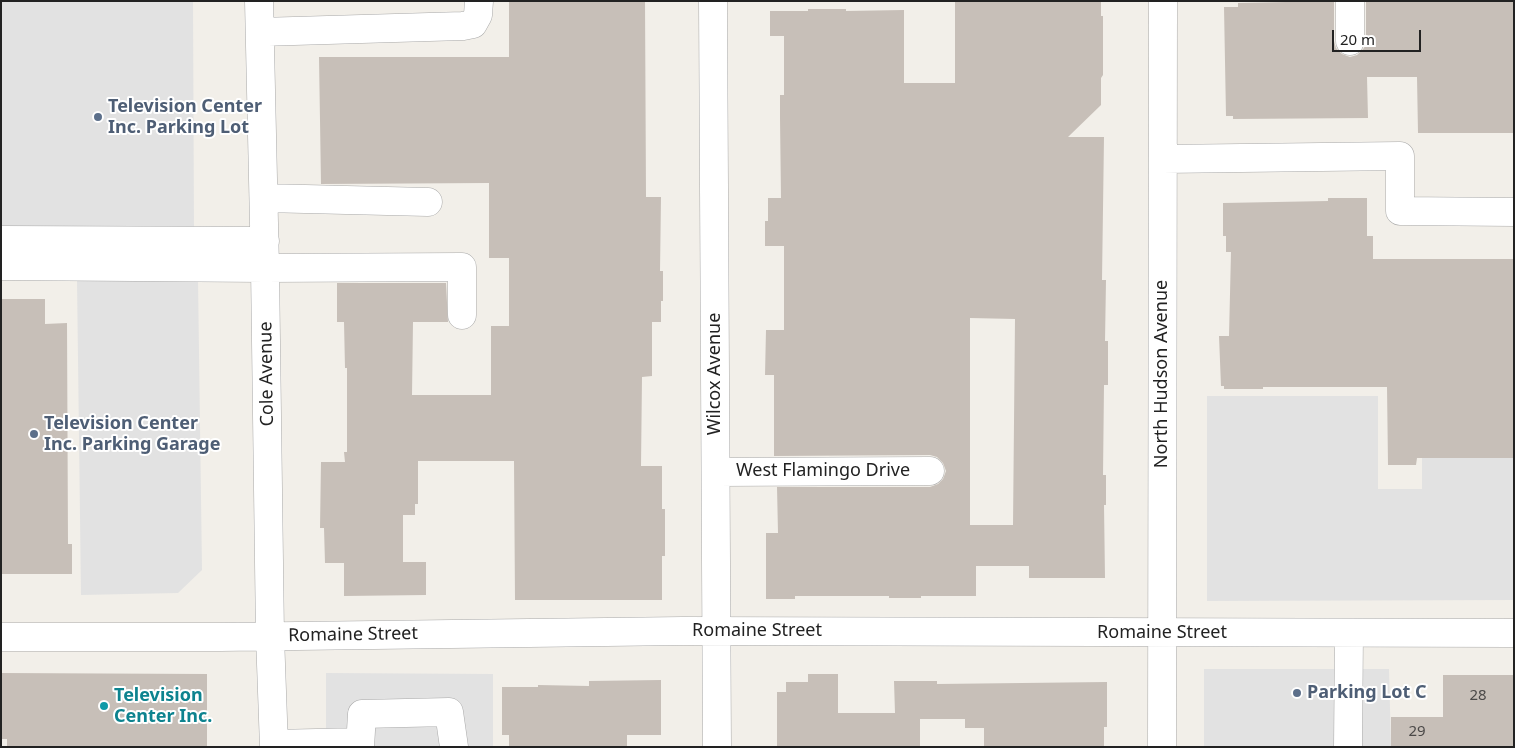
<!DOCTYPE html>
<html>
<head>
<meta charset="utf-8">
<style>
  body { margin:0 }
  #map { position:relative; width:1515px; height:748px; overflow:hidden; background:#f2efe9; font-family:"Noto Sans",sans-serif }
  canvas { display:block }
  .frame { position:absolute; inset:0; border:2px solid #222; pointer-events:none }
  .scale { position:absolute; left:1332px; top:30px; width:89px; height:22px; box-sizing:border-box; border:2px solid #222; border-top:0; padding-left:6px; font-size:15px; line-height:18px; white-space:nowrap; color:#222; -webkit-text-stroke:4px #fff; paint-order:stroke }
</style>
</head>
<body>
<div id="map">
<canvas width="1515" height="748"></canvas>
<div class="frame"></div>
<div class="scale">20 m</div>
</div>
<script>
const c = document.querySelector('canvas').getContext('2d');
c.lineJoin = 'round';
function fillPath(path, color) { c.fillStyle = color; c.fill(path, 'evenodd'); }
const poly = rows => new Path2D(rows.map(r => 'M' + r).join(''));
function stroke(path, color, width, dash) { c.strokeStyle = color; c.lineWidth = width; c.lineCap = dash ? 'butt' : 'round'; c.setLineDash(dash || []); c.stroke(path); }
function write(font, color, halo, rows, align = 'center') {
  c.font = font + ' "Noto Sans",sans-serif'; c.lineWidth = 4; c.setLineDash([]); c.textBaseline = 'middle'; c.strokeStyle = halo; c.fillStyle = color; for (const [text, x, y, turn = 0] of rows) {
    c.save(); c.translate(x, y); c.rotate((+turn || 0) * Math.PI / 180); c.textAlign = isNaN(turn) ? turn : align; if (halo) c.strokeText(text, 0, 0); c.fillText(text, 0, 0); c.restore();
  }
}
const parking = poly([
  [1,1,193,1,194,232,1,232],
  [198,279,202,570,178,593,81,595,77,280],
  [1207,396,1378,396,1378,489,1422,489,1422,458,1514,458,1514,600,1207,601],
  [1204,669,1389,669,1391,747,1204,747],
  [326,673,493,674,493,747,326,747]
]);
const building = poly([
  [509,1,645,1,646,197,661,197,660,271,663,271,663,301,661,301,661,322,652,322,652,376,642,377,641,466,662,466,662,509,665,509,665,556,662,556,662,600,515,600,514,461,418,461,418,504,415,504,415,515,403,515,403,562,426,562,426,595,344,596,344,563,325,563,324,528,320,528,321,462,345,462,344,452,347,452,347,368,345,368,344,322,337,322,337,283,446,283,448,322,413,322,412,395,491,395,491,326,509,326,509,258,489,258,489,183,321,184,319,57,509,57],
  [955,1,1101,1,1101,16,1103,16,1103,75,1101,78,1101,105,1068,137,1104,137,1102,280,1106,280,1105,341,1108,341,1108,385,1104,385,1103,475,1106,475,1106,505,1104,505,1105,578,1029,578,1029,566,976,566,976,596,921,596,921,598,889,598,889,596,795,596,795,599,766,599,766,533,778,533,777,487,930,487,938,484,943,479,946,471,943,463,937,457,930,455,774,456,774,375,765,375,766,330,784,330,784,246,765,246,765,221,768,221,768,198,781,198,780,118,780,95,784,95,784,36,770,36,770,11,808,11,808,9,846,9,846,11,904,10,904,83,955,83],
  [970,318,1015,319,1013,525,970,525],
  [1334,1,1334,41,1336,48,1342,54,1350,57,1357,55,1364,48,1366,41,1366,1,1514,1,1514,133,1418,133,1417,77,1367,77,1368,118,1233,119,1233,116,1226,116,1224,7,1238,7,1238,3],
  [1328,198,1367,198,1367,236,1373,236,1373,259,1514,259,1514,458,1417,458,1416,465,1388,465,1387,387,1263,387,1263,389,1224,389,1224,386,1221,386,1219,336,1229,336,1231,252,1226,252,1226,236,1223,236,1223,203,1328,201],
  [1,299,45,299,45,324,67,323,68,544,72,544,72,574,1,574],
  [1,673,207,674,207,747,7,746,7,739,1,739],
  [808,674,838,674,838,713,895,713,894,681,937,681,937,684,1107,682,1107,727,1104,727,1104,747,984,747,984,728,965,728,965,719,920,719,920,747,777,747,777,692,786,692,786,682,808,682],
  [1443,675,1514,675,1514,747,1391,747,1391,717,1443,717],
  [661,680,661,735,627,735,627,747,509,747,509,735,502,735,502,687,538,687,538,685,589,686,589,681]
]);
const minor = poly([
  [259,1,265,268,270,636,274,747],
  [713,1,717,747],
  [1350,1,1350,41],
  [260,32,463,26,473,24,478,15,479,1],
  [1163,159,1400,156,1400,211,1514,212],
  [264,198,428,202],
  [1,240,265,241],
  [1,266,265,268,462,267,462,315],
  [716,472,930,471],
  [1,637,220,637,683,631,1514,633],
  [274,744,359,742],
  [360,747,362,714,449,712,454,747],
  [1162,747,1163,1],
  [1348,747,1349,633]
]);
const markers = [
  [98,117,5,"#5c6f8a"],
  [34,434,5,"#5c6f8a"],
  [1297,693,5,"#5c6f8a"],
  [104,706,5,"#0f9aa8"]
];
const numberNames = [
  ["28",1478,696],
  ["29",1417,732]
];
const serviceNames = [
  ["Television Center",108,107],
  ["Inc. Parking Lot",108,128],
  ["Television Center",44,424],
  ["Inc. Parking Garage",44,445],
  ["Parking Lot C",1307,693]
];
const streetNames = [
  ["Cole Avenue",267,374,-91],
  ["Wilcox Avenue",715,374,-90],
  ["North Hudson Avenue",1162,374,-90],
  ["West Flamingo Drive",823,471],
  ["Romaine Street",757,631],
  ["Romaine Street",1162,633],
  ["Romaine Street",353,635,-1]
];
const cultureNames = [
  ["Television",114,696],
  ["Center Inc.",114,717]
];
fillPath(parking, '#e2e2e2');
fillPath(building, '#c7bfb8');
stroke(minor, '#a9a9a9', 29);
stroke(minor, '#fff', 28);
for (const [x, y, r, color] of markers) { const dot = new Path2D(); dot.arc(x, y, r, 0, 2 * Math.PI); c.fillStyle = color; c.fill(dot); stroke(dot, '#fff', 2); }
write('15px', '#4b4948', null, numberNames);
write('bold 18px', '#4e5e75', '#fff', serviceNames, 'left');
write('18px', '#222', '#fff', streetNames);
write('bold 18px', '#0d838f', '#fff', cultureNames, 'left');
</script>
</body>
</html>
